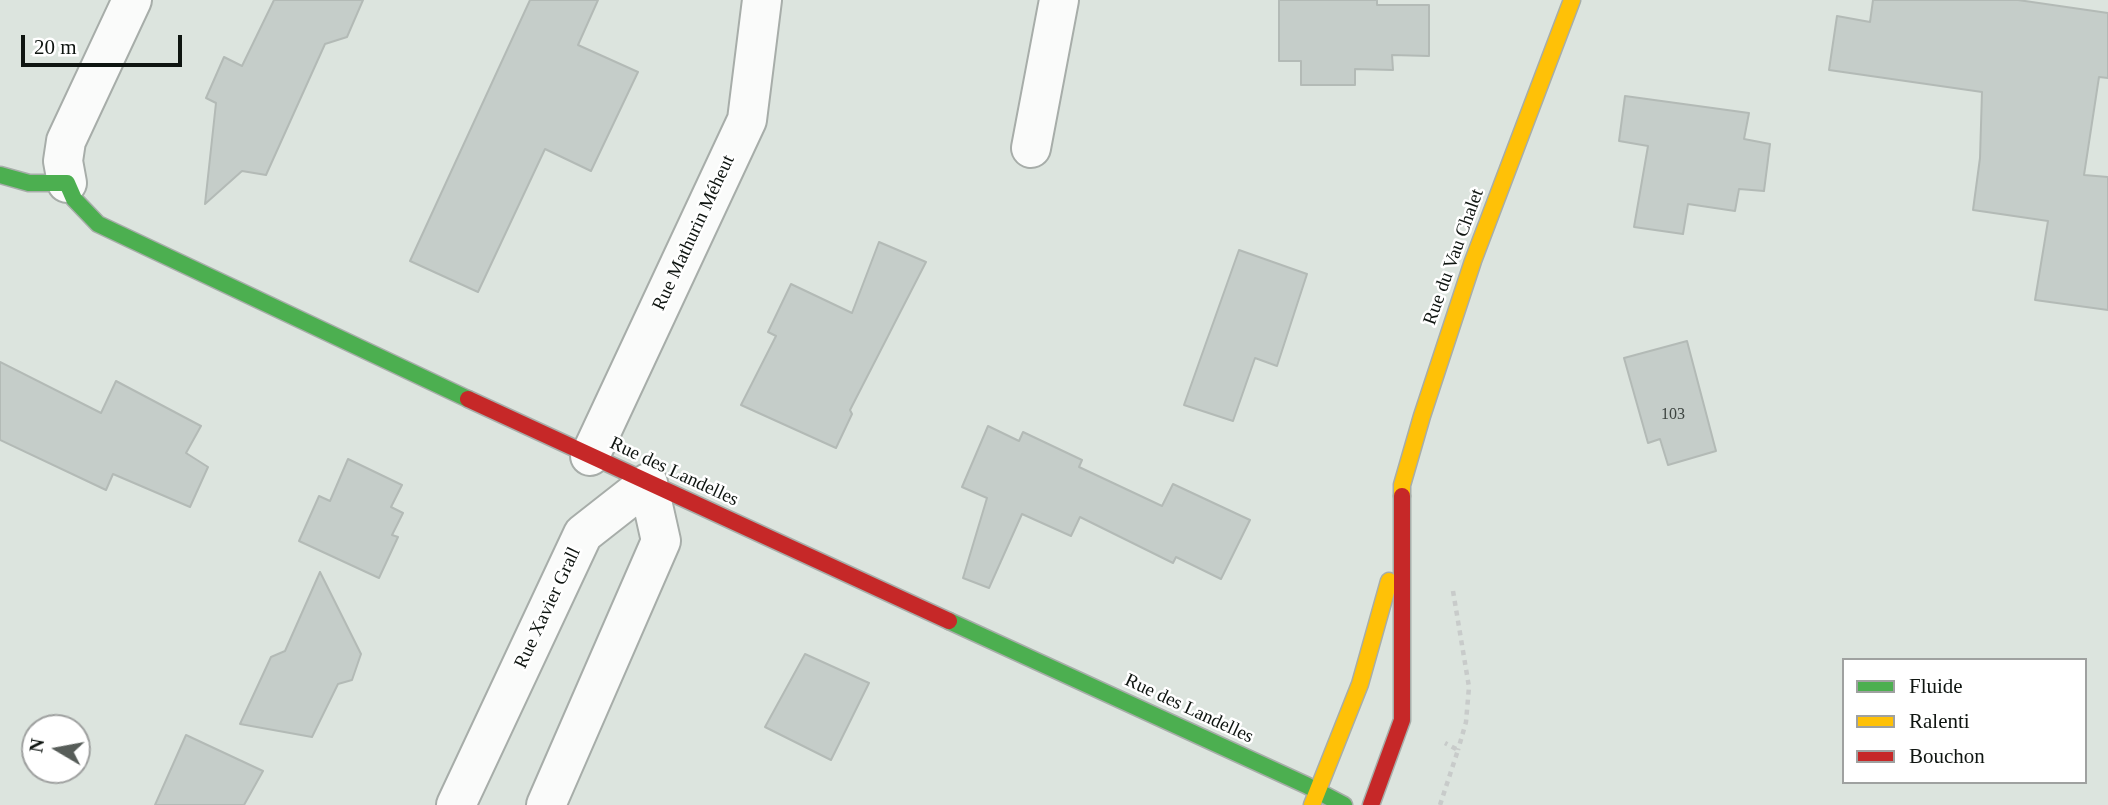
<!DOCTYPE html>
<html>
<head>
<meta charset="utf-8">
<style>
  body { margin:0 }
  #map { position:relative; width:2108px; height:805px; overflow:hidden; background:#dce4de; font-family:"Times New Roman",serif }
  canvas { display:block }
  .legend { position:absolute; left:1842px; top:658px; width:245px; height:126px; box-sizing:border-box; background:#fff; border:2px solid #9fa1a0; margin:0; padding:9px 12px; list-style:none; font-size:21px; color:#0f1511 }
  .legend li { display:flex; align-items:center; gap:14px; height:35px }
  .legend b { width:35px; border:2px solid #9fa1a0 }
  .north { position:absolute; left:21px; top:714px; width:70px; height:70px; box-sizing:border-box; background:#fff; border:2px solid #9fa1a0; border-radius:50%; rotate:280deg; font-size:19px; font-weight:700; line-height:28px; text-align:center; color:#0f1511 }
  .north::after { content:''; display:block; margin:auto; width:24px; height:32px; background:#575d59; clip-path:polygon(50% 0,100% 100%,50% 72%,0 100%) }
  .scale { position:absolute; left:21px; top:35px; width:161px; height:32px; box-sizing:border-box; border:4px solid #0f1511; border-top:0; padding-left:9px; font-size:21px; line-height:24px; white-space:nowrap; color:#0f1511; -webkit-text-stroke:5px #fff; paint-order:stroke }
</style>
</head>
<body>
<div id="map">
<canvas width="2108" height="805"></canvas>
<ul class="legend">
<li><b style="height:9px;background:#4caf50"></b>Fluide</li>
<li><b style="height:9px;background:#ffc107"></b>Ralenti</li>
<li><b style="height:9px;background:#c62828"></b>Bouchon</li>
</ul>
<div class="north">N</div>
<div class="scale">20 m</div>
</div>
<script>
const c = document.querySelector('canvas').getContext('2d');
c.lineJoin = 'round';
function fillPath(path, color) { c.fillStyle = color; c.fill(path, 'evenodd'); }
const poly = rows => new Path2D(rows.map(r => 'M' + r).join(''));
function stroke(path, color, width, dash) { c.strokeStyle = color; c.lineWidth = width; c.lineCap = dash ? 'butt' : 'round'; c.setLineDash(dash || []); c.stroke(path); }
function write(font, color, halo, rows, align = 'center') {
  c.font = font + ' "Times New Roman",serif'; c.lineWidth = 5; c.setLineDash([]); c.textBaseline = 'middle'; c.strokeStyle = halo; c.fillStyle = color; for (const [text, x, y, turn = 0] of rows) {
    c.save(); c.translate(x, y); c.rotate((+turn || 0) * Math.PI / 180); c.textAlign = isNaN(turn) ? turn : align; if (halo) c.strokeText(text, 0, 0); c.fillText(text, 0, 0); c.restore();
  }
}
const building = poly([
  [274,0,363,0,347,37,325,44,266,175,242,171,205,204,216,103,206,98,224,57,242,66,274,0],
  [530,0,598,0,578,45,638,72,591,171,545,149,478,292,410,261,530,0],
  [1279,0,1377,0,1377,5,1429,5,1429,56,1392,55,1393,70,1355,69,1355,85,1301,85,1301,61,1279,61,1279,0],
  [1873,0,2018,0,2108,13,2108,78,2099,77,2084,175,2108,177,2108,310,2035,300,2048,221,1973,210,1980,158,1982,92,1829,70,1837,16,1870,22,1873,0],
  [1625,96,1749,113,1744,139,1770,144,1764,191,1739,189,1735,211,1688,204,1683,234,1634,227,1648,146,1619,141,1625,96],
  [879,242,926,262,850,410,852,414,836,448,741,405,776,336,768,332,791,284,852,313,879,242],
  [1239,250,1307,274,1277,366,1255,358,1233,421,1184,405,1239,250],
  [1687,341,1716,451,1668,465,1660,439,1648,443,1624,358,1687,341],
  [0,362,101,413,116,381,201,426,186,453,208,467,190,507,113,474,106,490,0,440,0,362],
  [988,426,1019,441,1023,432,1082,460,1079,467,1162,506,1173,484,1250,520,1221,579,1176,557,1173,563,1080,517,1071,536,1022,514,989,588,963,578,987,498,962,487,988,426],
  [348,459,402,485,391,507,403,513,392,535,398,537,379,578,299,541,319,496,330,501,348,459],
  [320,572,361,654,352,680,338,684,312,737,240,724,271,657,285,651,320,572],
  [805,654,869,683,831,760,765,727,805,654],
  [186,735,263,771,244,805,155,805,186,735]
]);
const path = poly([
  [1453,591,1469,687,1466,722,1458,750],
  [1440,805,1458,750,1445,743]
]);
const street = poly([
  [1031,148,1059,0],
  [67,183,63,161,66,141,132,0],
  [590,456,747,120,762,0],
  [456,805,583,534,648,483,661,541,546,805]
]);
const fast = poly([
  [0,175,29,183,67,183,74,199,98,224,468,399],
  [949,621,1306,785,1344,805]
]);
const slow = poly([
  [1402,496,1402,485,1422,416,1473,261,1572,0],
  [1312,805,1360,684,1389,581]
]);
const jam = poly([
  [468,399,949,621],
  [1371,805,1402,720,1402,496]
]);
const numberNames = [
  ["103",1673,415]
];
const streetNames = [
  ["Rue Mathurin Méheut",694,233,-65],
  ["Rue du Vau Chalet",1454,257,-70],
  ["Rue des Landelles",674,472,25],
  ["Rue Xavier Grall",548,608,-65],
  ["Rue des Landelles",1189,709,25]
];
fillPath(building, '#c5cdc9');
stroke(building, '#b3bab6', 2);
stroke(street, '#a7ada9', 42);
stroke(fast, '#a7ada9', 19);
stroke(slow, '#a7ada9', 19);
stroke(jam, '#a7ada9', 19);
stroke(path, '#c8cbca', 4.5, [5, 5]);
stroke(street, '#fafbfa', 38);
stroke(fast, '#4caf50', 16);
stroke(slow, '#ffc107', 16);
stroke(jam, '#c62828', 16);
write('16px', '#3c433f', null, numberNames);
write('19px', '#0f1511', '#fff', streetNames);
</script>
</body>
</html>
